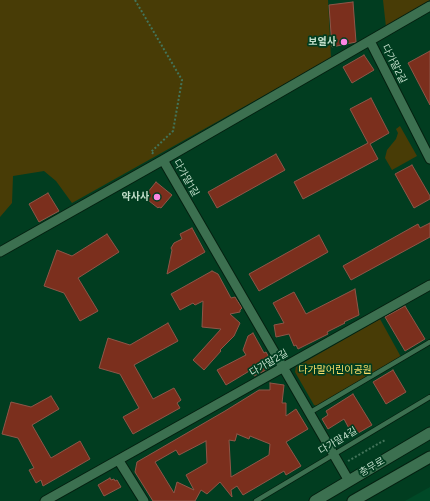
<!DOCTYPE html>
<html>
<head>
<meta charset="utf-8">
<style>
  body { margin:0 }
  canvas { display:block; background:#013d20 }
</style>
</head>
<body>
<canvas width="430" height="501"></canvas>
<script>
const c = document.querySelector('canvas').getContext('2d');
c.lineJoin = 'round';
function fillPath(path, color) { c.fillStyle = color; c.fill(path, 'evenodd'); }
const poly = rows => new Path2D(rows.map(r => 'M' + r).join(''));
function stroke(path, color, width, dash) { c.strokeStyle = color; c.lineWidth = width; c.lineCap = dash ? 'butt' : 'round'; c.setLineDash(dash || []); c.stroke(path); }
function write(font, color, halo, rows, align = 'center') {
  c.font = font + ' Figtree,"Noto Sans KR",sans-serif'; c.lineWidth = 3.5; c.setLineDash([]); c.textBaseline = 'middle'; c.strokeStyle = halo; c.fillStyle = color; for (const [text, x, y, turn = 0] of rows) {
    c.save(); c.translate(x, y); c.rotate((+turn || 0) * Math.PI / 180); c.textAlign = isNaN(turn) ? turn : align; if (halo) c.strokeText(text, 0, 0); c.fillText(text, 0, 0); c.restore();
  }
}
const built = poly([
  [430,487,430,501,405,501]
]);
const green = poly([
  [0,0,328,0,331,58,72,203,56,181,44,171,13,176,12,203,0,217],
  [383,0,430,0,386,27],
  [400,126,417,156,392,170,385,158,387,150,396,139,398,133,396,129],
  [380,319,401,357,318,406,314,405,295,372,296,367]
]);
const building = poly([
  [353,2,356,42,332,47,329,5,353,2],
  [430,51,430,105,408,63,430,51],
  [364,55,374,70,352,83,343,67,364,55],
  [371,98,389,133,370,144,378,159,303,199,294,182,368,143,350,109,371,98],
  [276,154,285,170,217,208,208,192,276,154],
  [412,165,430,196,430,199,414,208,395,174,412,165],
  [156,182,172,195,161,208,159,207,158,208,144,197,156,182],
  [48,193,59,211,39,222,29,204,48,193],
  [430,223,430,237,351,280,343,266,418,224,420,228,430,223],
  [192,228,205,252,167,274,172,250,171,248,174,243,182,239,180,234,192,228],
  [107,234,119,252,78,278,98,311,80,321,64,293,44,286,57,250,72,256,107,234],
  [319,235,328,252,259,291,249,274,319,235],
  [212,271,218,274,231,298,235,297,242,308,240,310,240,312,230,314,240,323,234,336,220,350,221,351,204,370,193,360,221,329,202,327,203,301,195,305,193,303,180,310,171,294,212,271],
  [355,289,359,315,344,322,345,323,327,332,328,334,298,349,296,345,294,346,289,334,276,337,274,325,284,323,273,303,294,292,306,314,355,289],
  [405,306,425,339,405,351,385,317,405,306],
  [168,323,178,341,134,365,153,399,174,388,181,400,177,403,180,408,133,434,123,417,139,408,120,374,99,368,108,338,130,345,168,323],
  [253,333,264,353,266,352,271,361,268,369,254,376,251,370,226,385,217,370,246,355,243,350,248,336,253,333],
  [393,370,406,392,386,404,373,382,393,370],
  [270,383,284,385,282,403,286,403,286,416,296,409,308,429,286,442,301,466,286,475,284,471,243,495,237,486,231,490,232,497,220,482,207,494,201,490,195,501,153,501,135,472,137,462,225,411,259,390,270,390,270,383],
  [237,434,249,439,250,436,270,444,269,455,231,477,229,440,235,441,237,434],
  [206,441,207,463,186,475,194,490,177,482,174,493,155,462,176,450,179,455,206,441],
  [353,394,372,425,353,436,344,419,328,429,322,419,328,415,326,411,353,394],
  [51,396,59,409,32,425,51,458,80,441,90,459,43,486,41,480,36,483,29,470,34,468,18,438,2,434,11,402,31,407,51,396],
  [110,478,111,480,114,479,115,481,117,480,121,487,104,496,98,485,110,478]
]);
const path = poly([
  [135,0,182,80,173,131,151,152,154,154],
  [348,461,385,440]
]);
const service = poly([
  [309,413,430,342],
  [256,501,430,397]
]);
const minor = poly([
  [370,41,430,159],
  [0,252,163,160],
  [119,461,144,501],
  [349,481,163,160,430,6],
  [45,501,430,285]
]);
const secondary = poly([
  [315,501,430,433],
  [353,501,430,457]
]);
const markers = [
  [344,42,4,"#fb86e5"],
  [157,197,4,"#fb86e5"]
];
const poiNames = [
  ["보열사",336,42],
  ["약사사",149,197]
];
const streetNames = [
  ["다가말2길",394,64,63],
  ["다가말1길",186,178,60],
  ["다가말2길",269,363,-30],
  ["다가말4길",338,441,-31],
  ["충무로",372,467,-31]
];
const parkNames = [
  ["다가말어린이공원",335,370]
];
fillPath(built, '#004927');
fillPath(green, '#483c06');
fillPath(building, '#7b2f1d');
stroke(building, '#8e5648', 1);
stroke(service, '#042010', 6);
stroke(minor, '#042010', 11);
stroke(secondary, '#042010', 13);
stroke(path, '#43745a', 2, [2, 2]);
stroke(service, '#3c7050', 4.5);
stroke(minor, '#3c7050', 9);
stroke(secondary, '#3c7050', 11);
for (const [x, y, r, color] of markers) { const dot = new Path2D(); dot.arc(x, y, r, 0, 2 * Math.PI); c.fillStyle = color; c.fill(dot); stroke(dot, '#013d20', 1.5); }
write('bold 10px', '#c3dfcb', '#013d20', poiNames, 'right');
write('10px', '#c3dfcb', '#013d20', streetNames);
write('10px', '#fddf69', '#013d20', parkNames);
</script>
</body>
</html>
